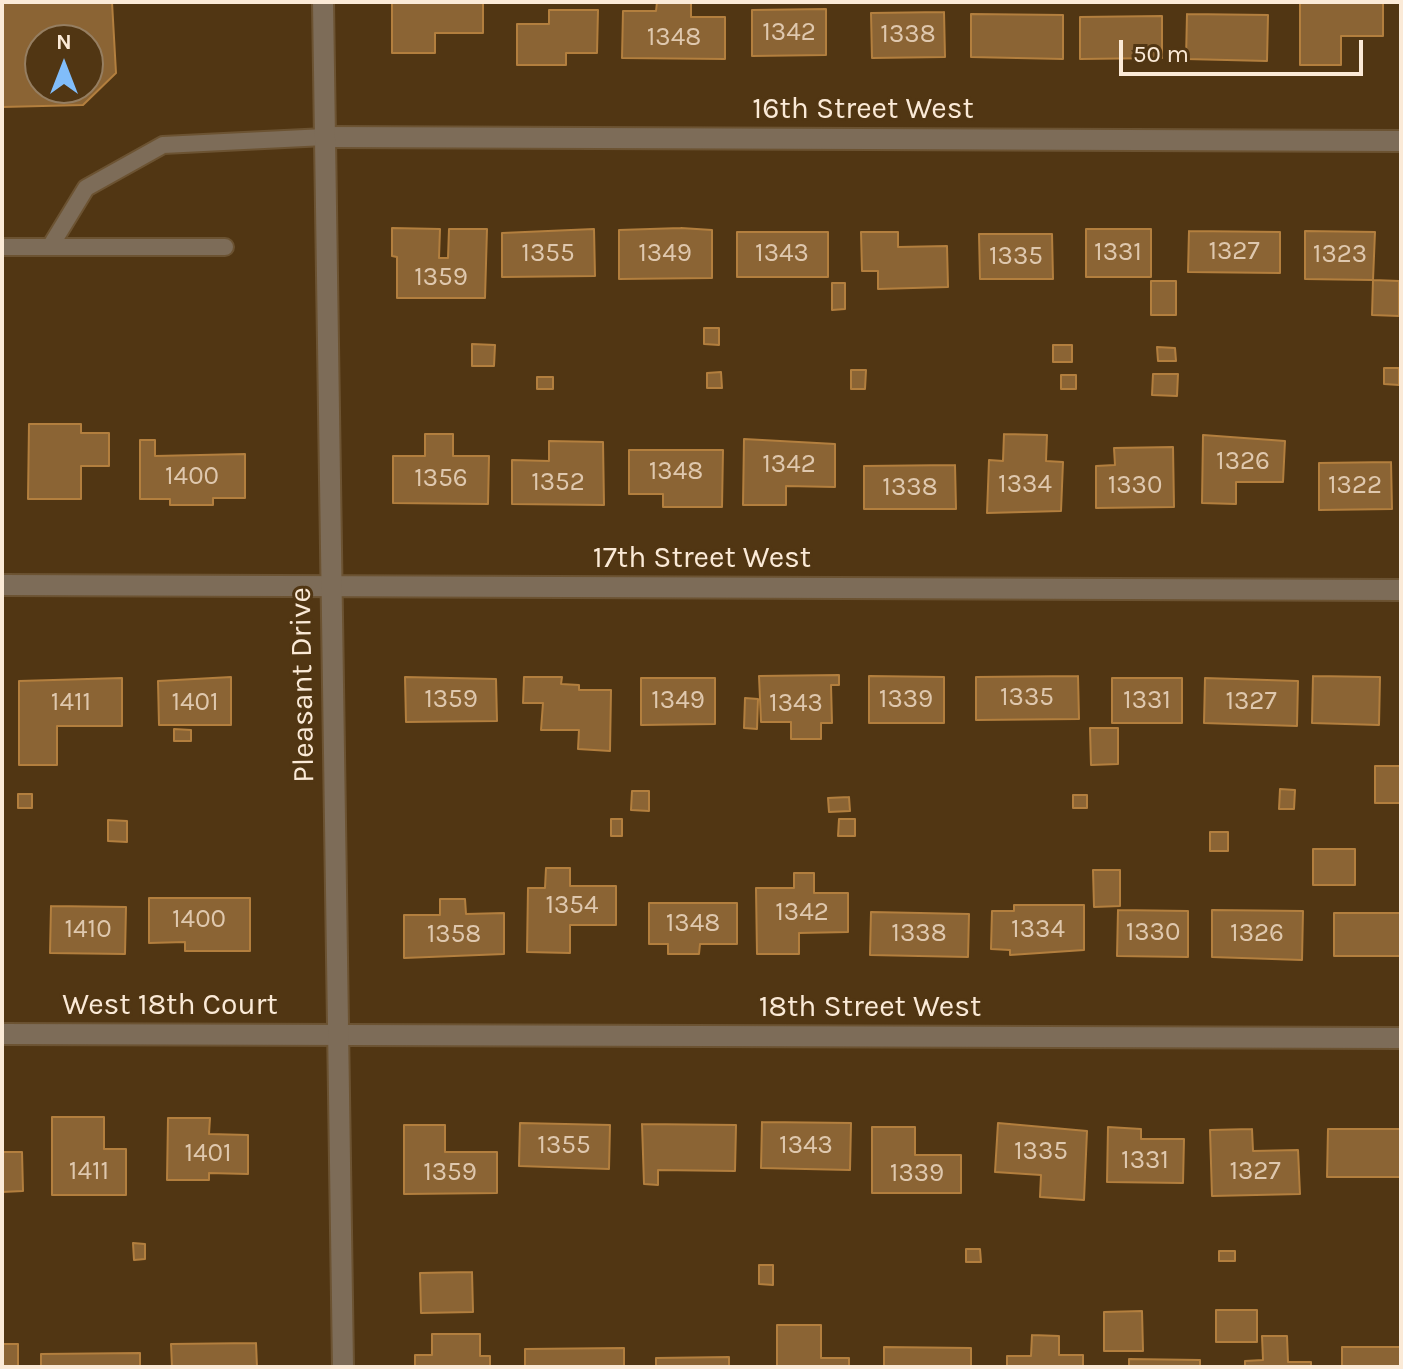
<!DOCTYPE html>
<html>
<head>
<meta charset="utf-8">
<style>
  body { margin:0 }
  #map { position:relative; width:1403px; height:1369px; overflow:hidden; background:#513613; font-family:Karla,sans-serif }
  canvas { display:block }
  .frame { position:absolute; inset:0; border:4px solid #fbead7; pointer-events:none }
  .north { position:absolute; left:24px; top:24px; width:80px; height:80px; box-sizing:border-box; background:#513613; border:2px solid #957e61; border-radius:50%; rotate:0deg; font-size:22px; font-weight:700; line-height:32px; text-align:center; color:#fbead7 }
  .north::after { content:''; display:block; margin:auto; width:28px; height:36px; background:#81bdfa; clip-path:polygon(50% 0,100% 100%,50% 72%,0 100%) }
  .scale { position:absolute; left:1119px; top:40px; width:244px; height:36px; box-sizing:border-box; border:4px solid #fbead7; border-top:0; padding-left:10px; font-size:24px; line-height:28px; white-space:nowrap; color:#fbead7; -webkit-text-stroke:6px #513613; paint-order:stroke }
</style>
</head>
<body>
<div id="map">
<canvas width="1403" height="1369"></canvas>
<div class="frame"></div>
<div class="north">N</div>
<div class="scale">50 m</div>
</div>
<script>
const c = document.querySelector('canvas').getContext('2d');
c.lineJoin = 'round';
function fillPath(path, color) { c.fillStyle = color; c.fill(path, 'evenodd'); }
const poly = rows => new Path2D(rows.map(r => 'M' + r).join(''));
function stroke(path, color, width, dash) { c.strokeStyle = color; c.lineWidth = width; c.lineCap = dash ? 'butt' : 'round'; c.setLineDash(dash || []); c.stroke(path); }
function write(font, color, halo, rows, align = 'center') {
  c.font = font + ' Karla,sans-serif'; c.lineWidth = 6; c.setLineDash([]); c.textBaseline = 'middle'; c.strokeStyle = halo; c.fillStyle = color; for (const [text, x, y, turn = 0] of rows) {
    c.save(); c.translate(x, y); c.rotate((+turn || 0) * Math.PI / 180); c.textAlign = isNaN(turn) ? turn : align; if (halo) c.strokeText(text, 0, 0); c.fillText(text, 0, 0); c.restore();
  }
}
const building = poly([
  [2,2,112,2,116,73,83,105,2,107,2,2],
  [40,40,88,40,88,88,40,88,40,40],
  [392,2,483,2,483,33,435,33,435,53,392,53,392,2],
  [657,2,691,2,691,17,725,17,725,59,622,58,623,11,656,11,657,2],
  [1300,2,1383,2,1383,36,1341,36,1341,65,1300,65,1300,2],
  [826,9,826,55,752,56,752,10,826,9],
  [549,10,598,10,597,53,566,53,566,65,517,65,517,24,549,24,549,10],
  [944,12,945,57,872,58,871,13,944,12],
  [971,14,1063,15,1063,59,971,57,971,14],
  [1187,14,1268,15,1267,61,1186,59,1187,14],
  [1162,16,1162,58,1080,59,1080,17,1162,16],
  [392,228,440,229,439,258,448,258,449,229,487,229,485,298,397,298,397,257,392,256,392,228],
  [681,228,712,230,712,278,619,279,619,230,681,228],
  [594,229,595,276,502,277,502,233,594,229],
  [1086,229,1151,229,1151,277,1086,277,1086,229],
  [1189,231,1280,232,1280,273,1188,272,1189,231],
  [1305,231,1375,232,1373,280,1305,279,1305,231],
  [737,232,828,232,828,277,737,277,737,232],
  [861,232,898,232,898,247,947,246,948,287,878,289,878,271,862,271,861,232],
  [979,234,1052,234,1053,279,980,279,979,234],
  [1373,280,1399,281,1399,316,1372,315,1373,280],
  [1151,281,1176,281,1176,315,1151,315,1151,281],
  [832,283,845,283,845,309,832,310,832,283],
  [704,328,719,328,719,345,704,344,704,328],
  [472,344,495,345,494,366,472,366,472,344],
  [1053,345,1072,345,1072,362,1053,362,1053,345],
  [1157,347,1175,348,1176,361,1158,361,1157,347],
  [1384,368,1399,368,1399,385,1384,384,1384,368],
  [851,370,866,370,865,389,851,389,851,370],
  [721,372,722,388,707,388,707,373,721,372],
  [1153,374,1178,374,1177,396,1152,395,1153,374],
  [1061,375,1076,375,1076,389,1061,389,1061,375],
  [537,377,553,377,553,389,537,389,537,377],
  [29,424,81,424,81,433,109,433,109,466,81,466,81,499,28,499,29,424],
  [425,434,453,434,453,456,489,456,488,504,393,503,393,456,425,456,425,434],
  [1004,434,1047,435,1046,461,1063,462,1061,511,987,513,989,460,1003,461,1004,434],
  [1203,435,1285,441,1283,482,1236,482,1236,504,1202,503,1203,435],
  [744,439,835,444,835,487,786,486,786,505,743,505,744,439],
  [140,440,155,440,155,456,245,454,245,498,213,498,213,505,170,505,170,499,140,499,140,440],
  [549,441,603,442,604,505,512,504,512,460,549,461,549,441],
  [1173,447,1174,507,1096,508,1096,466,1115,465,1114,448,1173,447],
  [629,450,723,450,722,507,663,507,663,494,629,494,629,450],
  [1391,462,1392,509,1319,510,1319,463,1391,462],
  [955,465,956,509,864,509,864,466,955,465],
  [839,675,839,685,831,685,832,723,821,723,821,739,791,739,791,722,761,722,759,676,839,675],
  [869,676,944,677,944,723,869,723,869,676],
  [1078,676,1079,719,976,720,976,677,1078,676],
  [1313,676,1380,677,1379,725,1312,723,1313,676],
  [231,677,231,725,159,725,158,681,231,677],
  [405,677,496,679,497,721,406,722,405,677],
  [524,677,562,677,561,684,579,685,579,690,611,690,610,751,578,749,579,730,541,730,543,703,523,703,524,677],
  [122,678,122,726,57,726,57,765,19,765,19,681,122,678],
  [641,678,715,678,715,724,641,725,641,678],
  [1112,678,1182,678,1182,723,1112,723,1112,678],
  [1205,678,1298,681,1297,726,1204,723,1205,678],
  [745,698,758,699,757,729,744,728,745,698],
  [1090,728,1118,728,1118,764,1091,765,1090,728],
  [174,729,191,730,191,741,174,741,174,729],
  [1375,766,1401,766,1401,803,1375,803,1375,766],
  [1280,789,1295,790,1294,809,1279,809,1280,789],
  [632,791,649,791,649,811,631,810,632,791],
  [18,794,32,794,32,808,18,808,18,794],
  [1073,795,1087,795,1087,808,1073,808,1073,795],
  [849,797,850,811,829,812,828,798,849,797],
  [611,819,622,819,622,836,611,836,611,819],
  [839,819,855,819,855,836,838,836,839,819],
  [108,820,127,821,127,842,108,841,108,820],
  [1210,832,1228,832,1228,851,1210,851,1210,832],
  [1313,849,1355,849,1355,885,1313,885,1313,849],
  [546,868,570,868,570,886,616,886,616,925,570,925,570,953,527,952,528,888,545,888,546,868],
  [1093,870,1120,870,1120,906,1094,907,1093,870],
  [794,873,814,873,814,893,848,893,848,932,799,933,799,954,757,954,756,888,794,888,794,873],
  [149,898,250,898,250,951,185,951,185,942,149,943,149,898],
  [440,899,465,899,466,914,504,913,504,954,404,958,404,915,440,915,440,899],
  [649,903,737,903,737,944,700,944,699,954,668,954,668,944,649,944,649,903],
  [1014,905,1084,905,1084,950,1010,955,1010,950,991,949,992,911,1014,911,1014,905],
  [51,906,126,907,125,954,50,953,51,906],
  [1118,910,1188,911,1188,957,1117,956,1118,910],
  [1212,910,1303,911,1302,960,1212,957,1212,910],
  [871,912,969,914,968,957,870,955,871,912],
  [1334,913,1401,913,1401,956,1334,956,1334,913],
  [52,1117,104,1117,104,1149,126,1149,126,1195,52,1195,52,1117],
  [168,1118,210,1118,209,1134,248,1135,248,1174,209,1173,209,1180,167,1180,168,1118],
  [762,1122,851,1123,850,1170,761,1168,762,1122],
  [520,1123,610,1125,609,1169,519,1166,520,1123],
  [998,1123,1087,1131,1084,1200,1040,1197,1041,1175,995,1172,998,1123],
  [642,1124,736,1125,735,1171,658,1170,658,1185,644,1184,642,1124],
  [404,1125,445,1125,445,1152,497,1152,497,1193,404,1194,404,1125],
  [872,1127,915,1127,915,1155,961,1155,961,1193,872,1193,872,1127],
  [1108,1127,1141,1129,1141,1139,1184,1139,1183,1183,1107,1182,1108,1127],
  [1252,1129,1253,1151,1298,1150,1300,1194,1212,1196,1210,1130,1252,1129],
  [1328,1129,1401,1129,1401,1177,1327,1177,1328,1129],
  [2,1152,22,1152,23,1191,2,1192,2,1152],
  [133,1243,145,1244,145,1259,134,1260,133,1243],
  [966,1249,980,1249,981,1262,966,1262,966,1249],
  [1219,1251,1235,1251,1235,1261,1219,1261,1219,1251],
  [759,1265,773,1265,773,1285,759,1284,759,1265],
  [472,1272,473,1312,421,1313,420,1273,472,1272],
  [1216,1310,1257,1310,1257,1342,1216,1342,1216,1310],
  [1142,1311,1143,1351,1104,1351,1104,1312,1142,1311],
  [777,1325,821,1325,821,1358,849,1358,849,1367,777,1367,777,1325],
  [432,1334,480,1334,480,1356,490,1356,490,1367,415,1367,415,1355,432,1355,432,1334],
  [1032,1335,1059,1336,1059,1355,1083,1355,1083,1367,1007,1367,1007,1356,1031,1356,1032,1335],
  [1262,1336,1287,1336,1288,1362,1311,1362,1311,1367,1245,1367,1245,1361,1263,1360,1262,1336],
  [256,1343,257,1367,172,1367,171,1344,256,1343],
  [2,1344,18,1344,18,1367,2,1367,2,1344],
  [884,1347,971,1348,971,1367,884,1367,884,1347],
  [1342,1347,1401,1347,1401,1367,1342,1367,1342,1347],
  [624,1348,624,1367,525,1367,525,1349,624,1348],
  [140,1353,140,1367,41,1367,41,1354,140,1353],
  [729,1357,729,1367,656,1367,656,1358,729,1357],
  [1129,1359,1200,1360,1200,1367,1129,1367,1129,1359]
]);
const service = poly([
  [2,247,225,247],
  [50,247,86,188,163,145,325,137]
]);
const minor = poly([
  [325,137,1401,141],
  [2,585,1401,590],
  [2,1034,1401,1038]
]);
const tertiary = poly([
  [323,2,343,1367]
]);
const numberNames = [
  ["1342",789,33],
  ["1338",908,35],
  ["1348",674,38],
  ["1327",1234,252],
  ["1331",1118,253],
  ["1355",548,254],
  ["1349",665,254],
  ["1343",782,254],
  ["1323",1340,255],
  ["1335",1016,257],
  ["1359",441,278],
  ["1326",1243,462],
  ["1342",789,465],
  ["1348",676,472],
  ["1400",192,477],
  ["1356",441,479],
  ["1352",558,483],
  ["1334",1025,485],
  ["1330",1135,486],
  ["1322",1355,486],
  ["1338",910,488],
  ["1335",1027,698],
  ["1359",451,700],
  ["1339",906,700],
  ["1349",678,701],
  ["1331",1147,701],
  ["1327",1251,702],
  ["1411",71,703],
  ["1401",195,703],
  ["1343",796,704],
  ["1354",572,906],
  ["1342",802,913],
  ["1400",199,920],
  ["1348",693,924],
  ["1410",88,930],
  ["1334",1038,930],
  ["1330",1153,933],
  ["1338",919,934],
  ["1326",1257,934],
  ["1358",454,935],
  ["1355",564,1146],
  ["1343",806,1146],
  ["1335",1041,1152],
  ["1401",208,1154],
  ["1331",1145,1161],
  ["1411",89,1172],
  ["1327",1255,1172],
  ["1359",450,1173],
  ["1339",917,1174]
];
const streetNames = [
  ["16th Street West",863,109],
  ["17th Street West",702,558],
  ["Pleasant Drive",303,685,-91],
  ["West 18th Court",170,1005],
  ["18th Street West",870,1007]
];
fillPath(building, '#8b6434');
stroke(building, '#b37f3e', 2);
stroke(service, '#6c5332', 20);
stroke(minor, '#6c5332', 24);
stroke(tertiary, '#6c5332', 24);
stroke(service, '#7d6c58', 16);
stroke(minor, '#7d6c58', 20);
stroke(tertiary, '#7d6c58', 20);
write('26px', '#dfc8ae', null, numberNames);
write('30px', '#fbead7', '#513613', streetNames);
</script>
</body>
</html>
